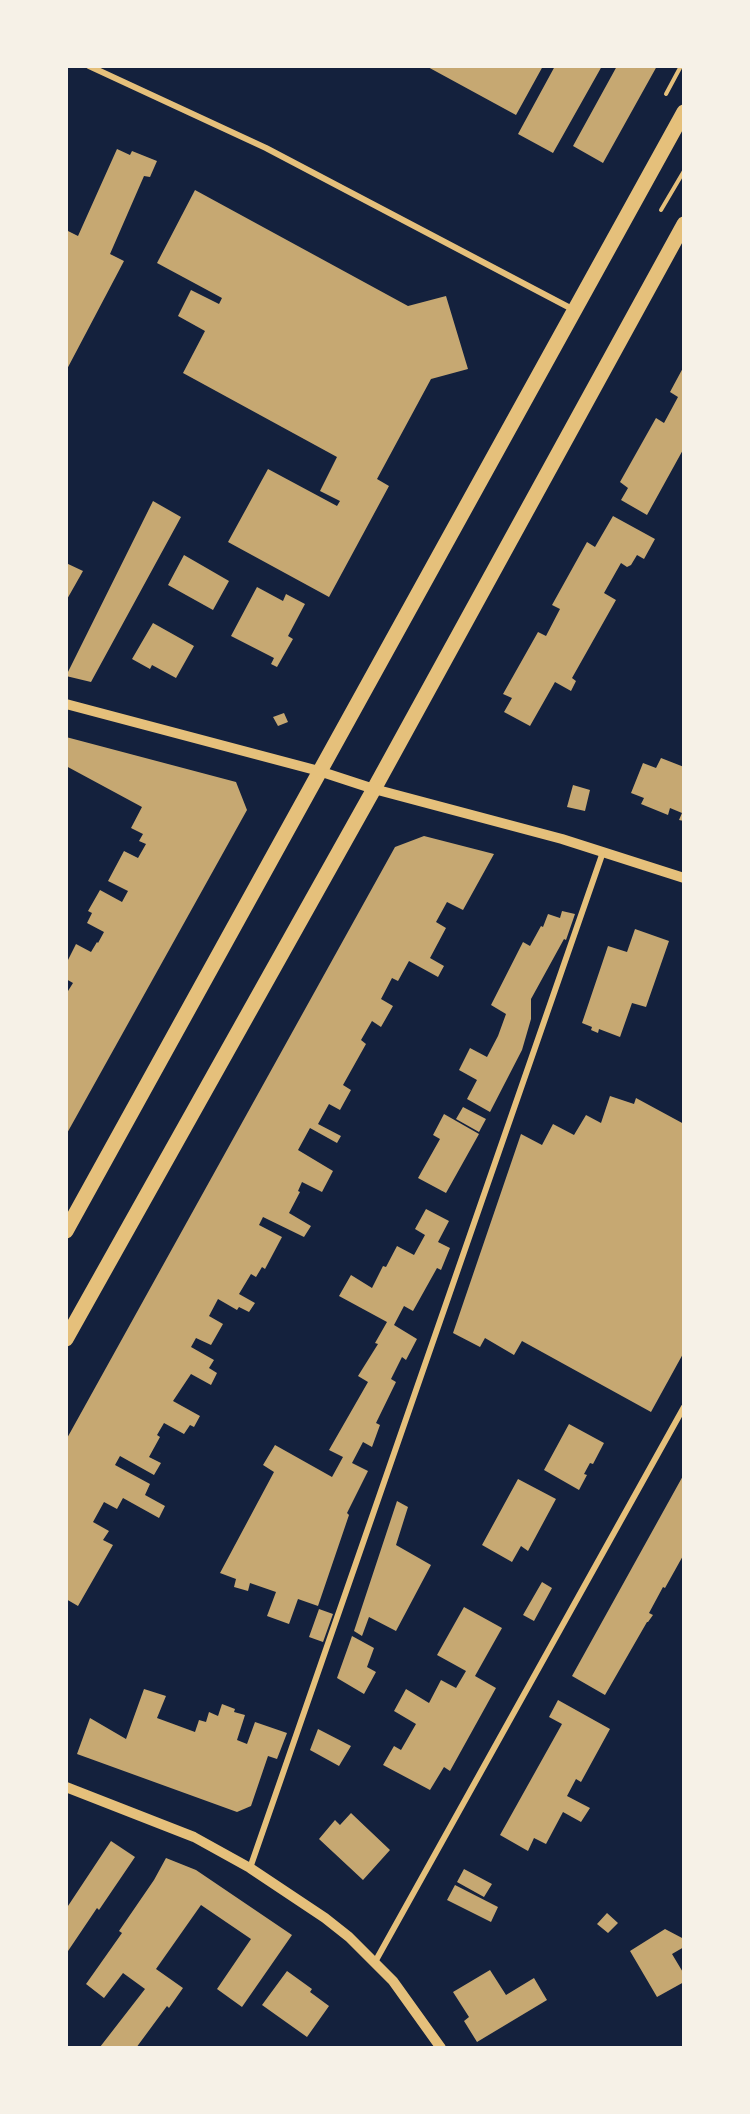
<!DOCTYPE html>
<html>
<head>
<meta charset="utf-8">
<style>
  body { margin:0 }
  #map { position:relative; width:750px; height:2114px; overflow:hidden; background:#14213d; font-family:"DejaVu Sans",sans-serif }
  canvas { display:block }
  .frame { position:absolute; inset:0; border:68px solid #f6f1e7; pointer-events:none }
</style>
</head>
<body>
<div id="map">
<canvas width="750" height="2114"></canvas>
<div class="frame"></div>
</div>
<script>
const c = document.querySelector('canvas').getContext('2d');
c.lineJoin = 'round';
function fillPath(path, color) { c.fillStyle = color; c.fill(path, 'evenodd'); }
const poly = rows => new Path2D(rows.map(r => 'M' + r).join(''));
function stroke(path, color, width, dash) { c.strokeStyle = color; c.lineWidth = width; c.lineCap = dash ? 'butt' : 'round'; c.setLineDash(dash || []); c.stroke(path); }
const building = poly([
  [426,66,543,66,516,115],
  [555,66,602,66,553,153,518,134],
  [617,66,657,66,603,163,573,146],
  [117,149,130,155,132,151,157,161,150,177,144,176,110,254,124,261,66,371,66,230,78,236],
  [195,190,408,306,446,296,468,369,431,379,377,479,389,486,329,597,228,542,268,469,337,506,340,501,320,491,337,457,183,373,205,331,178,316,191,290,219,304,222,298,157,263],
  [684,366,684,448,647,515,621,500,628,488,620,482,656,418,664,423,678,397,670,392],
  [153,501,181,517,91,682,66,676],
  [613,516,655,539,644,559,637,555,631,565,627,567,621,563,604,593,616,600,572,678,576,681,571,691,555,682,530,726,504,712,512,698,503,694,538,632,546,636,560,609,552,605,587,542,595,547],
  [184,555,229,581,213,610,168,585],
  [66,563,83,571,66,601],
  [257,587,283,601,286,594,305,604,288,636,293,639,277,667,271,664,274,658,231,636],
  [153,623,194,646,176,678,152,665,150,669,132,659],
  [284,713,288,722,278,726,273,717],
  [66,737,236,782,247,810,66,1135,66,990,68,991,73,983,66,979,66,964,76,944,91,952,97,942,98,943,104,932,87,923,92,913,88,911,100,890,122,902,128,891,108,881,124,851,138,858,146,844,139,841,143,834,131,828,142,807,66,766],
  [661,758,684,767,682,779,684,779,684,821,679,820,682,813,670,808,668,815,641,804,644,798,631,793,643,763,656,768],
  [573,785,590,790,585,811,567,807],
  [424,836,494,854,463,910,447,902,436,922,446,928,430,958,444,966,438,977,409,961,398,981,392,978,381,999,393,1006,381,1027,372,1021,361,1040,366,1044,343,1085,351,1090,340,1110,329,1104,318,1124,341,1136,337,1143,310,1128,298,1150,333,1171,322,1192,302,1182,298,1191,300,1192,289,1213,311,1226,304,1237,263,1217,259,1225,282,1237,265,1269,262,1267,256,1277,251,1274,239,1294,255,1303,249,1312,239,1307,237,1310,218,1299,209,1316,223,1324,211,1345,196,1338,191,1347,214,1360,209,1368,217,1373,211,1385,191,1374,173,1401,200,1416,194,1427,190,1425,184,1434,164,1423,157,1435,160,1437,149,1457,161,1463,154,1475,120,1456,115,1465,150,1484,145,1495,165,1506,159,1518,123,1498,117,1509,104,1502,93,1522,109,1531,103,1540,113,1545,78,1606,66,1599,66,1440,395,847],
  [562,911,575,914,566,940,564,939,531,999,531,1019,522,1050,490,1112,467,1099,477,1080,459,1070,470,1048,487,1057,498,1036,506,1014,491,1005,523,942,530,946,541,926,543,927,548,914,560,918],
  [635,929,669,941,646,1007,632,1003,620,1037,599,1029,598,1033,591,1030,592,1027,582,1023,608,946,627,952],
  [610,1096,634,1104,636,1098,684,1124,684,1352,651,1412,522,1341,514,1355,485,1338,480,1347,453,1333,521,1134,542,1145,553,1124,574,1135,586,1115,601,1123],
  [463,1107,486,1119,479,1132,456,1119],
  [444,1114,479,1134,446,1193,418,1178,440,1139,433,1135],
  [426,1209,449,1221,438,1242,450,1248,441,1270,437,1268,413,1311,404,1306,394,1325,417,1339,406,1360,402,1357,391,1379,396,1382,376,1423,380,1425,372,1447,363,1442,352,1463,368,1471,347,1513,349,1515,318,1606,298,1599,289,1624,267,1616,276,1592,250,1583,248,1591,234,1587,236,1579,220,1573,274,1472,263,1465,275,1445,332,1477,343,1457,329,1450,368,1382,358,1376,378,1344,375,1343,387,1322,339,1296,351,1275,372,1288,383,1266,386,1267,397,1246,414,1255,425,1235,415,1229],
  [569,1424,604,1443,593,1464,590,1463,584,1474,587,1475,579,1490,544,1470],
  [684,1474,684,1554,665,1588,663,1587,649,1613,653,1615,648,1622,647,1622,605,1695,572,1676],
  [518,1479,556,1499,528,1551,521,1546,512,1562,482,1545],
  [397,1501,408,1507,396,1545,431,1565,396,1631,369,1617,362,1636,354,1631],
  [542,1582,552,1588,534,1621,523,1615],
  [464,1607,502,1628,475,1676,496,1688,450,1771,444,1767,430,1790,383,1765,394,1746,401,1750,416,1724,394,1711,406,1689,429,1703,441,1680,456,1688,466,1671,437,1655],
  [319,1609,333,1614,323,1642,309,1637],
  [352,1636,374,1648,367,1667,376,1672,364,1694,337,1678],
  [144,1689,166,1696,157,1718,195,1732,199,1720,206,1722,209,1712,218,1716,222,1704,235,1709,234,1712,245,1715,237,1740,247,1744,255,1722,287,1733,277,1759,268,1756,251,1806,237,1812,77,1754,90,1718,126,1739],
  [558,1700,610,1729,581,1782,576,1779,567,1796,590,1808,581,1822,563,1812,546,1844,534,1838,528,1851,500,1835,562,1724,549,1717],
  [318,1729,351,1746,339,1766,310,1750],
  [351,1813,390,1850,363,1880,319,1839,335,1820,340,1825],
  [111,1841,135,1857,99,1910,97,1908,66,1954,66,1909],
  [166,1858,196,1870,292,1935,242,2007,217,1989,251,1939,201,1905,156,1969,183,1988,169,2008,167,2006,136,2048,102,2048,100,2047,145,1989,123,1973,104,1998,86,1984,122,1933,119,1931,154,1880],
  [464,1869,492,1884,484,1897,457,1882],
  [455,1885,498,1907,491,1922,447,1900],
  [607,1913,618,1923,608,1933,597,1924],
  [665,1929,684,1939,684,1947,672,1954,684,1974,684,1982,657,1997,630,1951],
  [490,1970,506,1995,534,1978,547,2000,477,2042,464,2021,469,2017,453,1992],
  [287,1971,312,1989,310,1992,329,2006,307,2037,262,2005]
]);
const path = poly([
  [666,94,681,66],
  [661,210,684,171]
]);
const minor = poly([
  [89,66,266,148,574,310],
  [250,1868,603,852],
  [375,1962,684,1407]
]);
const tertiary = poly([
  [66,704,319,771,374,789,562,839,684,878],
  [66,1787,194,1837,250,1868,325,1918,349,1937,393,1981,441,2048]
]);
const primary = poly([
  [66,1231,684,112],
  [66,1339,374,789,684,224]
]);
fillPath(building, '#c6a872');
stroke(path, '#e5c07b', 4);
stroke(minor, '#e5c07b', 6);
stroke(tertiary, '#e5c07b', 10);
stroke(primary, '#e5c07b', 15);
</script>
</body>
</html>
